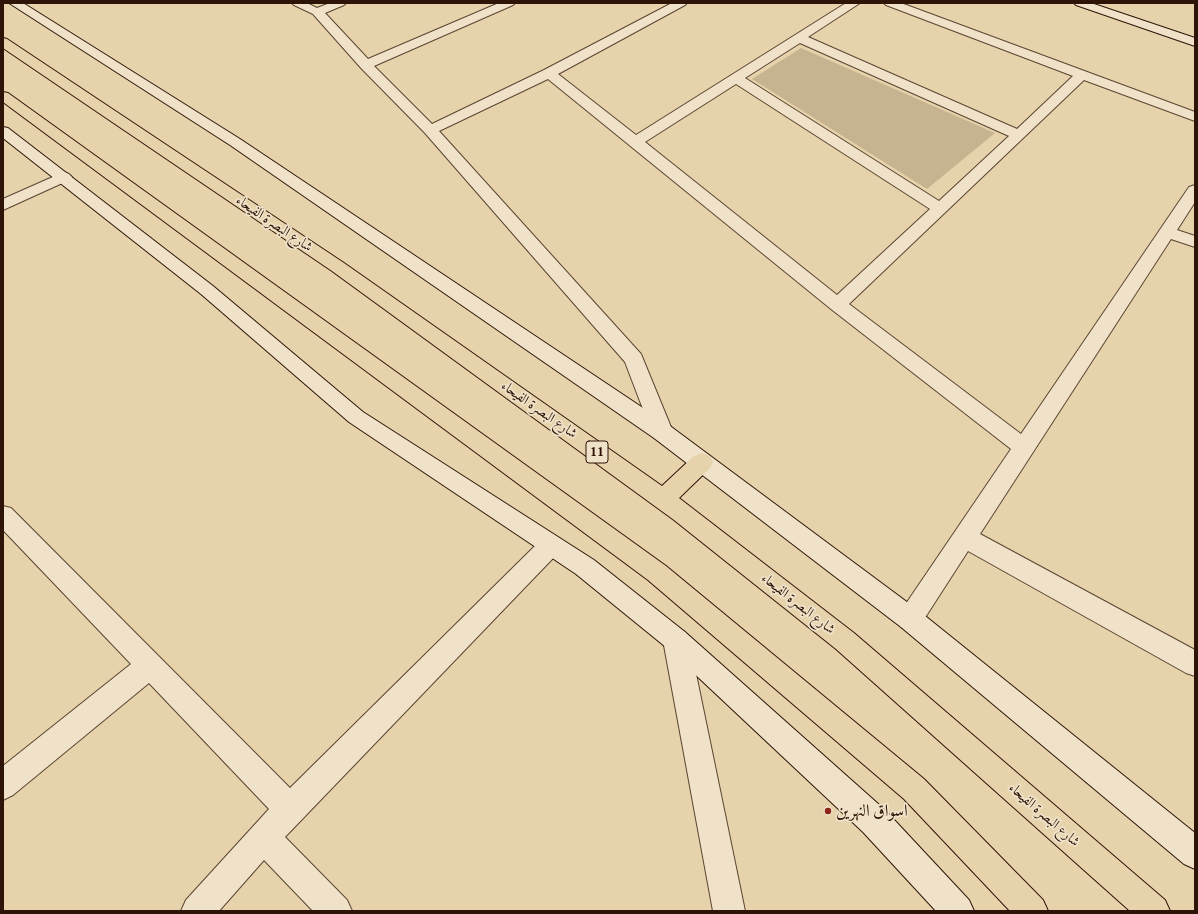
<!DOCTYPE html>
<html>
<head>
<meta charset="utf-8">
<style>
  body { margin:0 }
  #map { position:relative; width:1198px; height:914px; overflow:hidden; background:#e6d3ac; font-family:"EB Garamond",serif }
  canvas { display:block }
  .frame { position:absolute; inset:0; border:4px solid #2e1406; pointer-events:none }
</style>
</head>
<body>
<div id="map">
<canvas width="1198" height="914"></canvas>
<div class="frame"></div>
</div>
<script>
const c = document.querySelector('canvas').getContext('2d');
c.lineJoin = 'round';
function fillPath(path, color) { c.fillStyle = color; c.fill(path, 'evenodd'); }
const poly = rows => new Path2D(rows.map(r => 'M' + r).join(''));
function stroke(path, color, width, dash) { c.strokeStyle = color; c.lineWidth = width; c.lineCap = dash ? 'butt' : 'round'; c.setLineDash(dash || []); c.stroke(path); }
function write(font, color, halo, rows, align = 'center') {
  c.font = font + ' "EB Garamond",Amiri,serif'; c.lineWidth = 3.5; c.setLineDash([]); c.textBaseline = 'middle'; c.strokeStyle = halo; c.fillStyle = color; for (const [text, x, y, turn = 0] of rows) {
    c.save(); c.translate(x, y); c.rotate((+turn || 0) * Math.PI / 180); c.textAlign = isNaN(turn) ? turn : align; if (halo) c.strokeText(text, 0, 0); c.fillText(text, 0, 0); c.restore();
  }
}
const green = poly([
  [801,48,995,133,927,189,752,79]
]);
const street = poly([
  [292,3,307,3,317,8,330,3,346,3,344,5,325,13,368,59,499,3,515,3,513,5,374,66,432,124,544,70,672,3,687,3,685,5,558,74,636,135,846,3,860,3,808,37,1017,129,1073,76,886,5,884,3,901,3,1195,112,1195,121,1084,80,849,304,1021,434,1189,187,1195,185,1195,202,1177,230,1195,236,1195,247,1171,239,980,534,1195,650,1195,676,1186,673,968,551,919,627,910,631,901,627,897,619,901,611,1011,449,831,309,548,79,439,131,641,354,673,432,670,438,662,440,654,438,625,362,425,133,361,68,313,14,294,5,292,3],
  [800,43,1009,136,939,201,745,78,800,43],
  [736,84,930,209,837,295,645,142,736,84],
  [64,172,69,174,72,177,69,180,3,210,3,199,64,172],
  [3,506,11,508,290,788,543,538,551,535,559,538,563,545,559,552,285,837,347,900,352,911,313,911,264,860,219,911,181,911,186,900,269,809,149,683,13,795,3,800,3,766,131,664,3,530,3,506],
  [676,628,685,632,689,640,745,911,713,911,663,640,667,632,676,628]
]);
const secondary = poly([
  [9,3,23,3,240,139,670,426,919,611,1195,833,1195,869,1184,864,901,627,654,438,230,145,9,3],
  [1074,3,1091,3,1195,38,1195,46,1076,5,1074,3],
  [3,127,8,128,213,286,363,412,594,560,685,632,885,810,969,900,974,911,936,911,863,832,667,648,576,574,349,422,201,294,3,138,3,127]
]);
const highway = poly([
  [3,38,7,39,344,263,662,486,694,456,702,453,710,456,713,462,710,468,679,498,854,633,1165,900,1170,911,1130,911,836,649,674,520,332,271,3,48,3,38],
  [3,92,8,93,666,566,924,779,1043,900,1048,911,1010,911,904,799,648,580,3,102,3,92]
]);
const markers = [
  [828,811,4,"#8f2418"]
];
const shields = [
  [597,452,22]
];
const shieldNames = [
  ["11",597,452]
];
const streetNames = [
  ["شارع البصرة الفيحاء",274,224,34],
  ["شارع البصرة الفيحاء",539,410,35],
  ["شارع البصرة الفيحاء",798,604,38],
  ["شارع البصرة الفيحاء",1044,815,41]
];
const nearPoinames = [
  ["اسواق النهرين",836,811]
];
fillPath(green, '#c7b390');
stroke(street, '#5c4430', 2);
stroke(secondary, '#2e1406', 2);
stroke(highway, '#2e1406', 2);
fillPath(street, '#efe2c9');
fillPath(secondary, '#efe2c9');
fillPath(highway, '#e6d3ac');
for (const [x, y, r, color] of markers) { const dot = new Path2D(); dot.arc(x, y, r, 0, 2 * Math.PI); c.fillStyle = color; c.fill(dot); stroke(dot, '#efe2c9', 1.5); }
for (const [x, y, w] of shields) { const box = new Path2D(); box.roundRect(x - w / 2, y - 11, w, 22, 3); c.fillStyle = '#efe2c9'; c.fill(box); stroke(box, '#2e1406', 1); }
write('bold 13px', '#2e1406', null, shieldNames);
write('14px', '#2e1406', '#efe2c9', streetNames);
write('17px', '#2e1406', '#efe2c9', nearPoinames, 'left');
</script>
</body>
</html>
